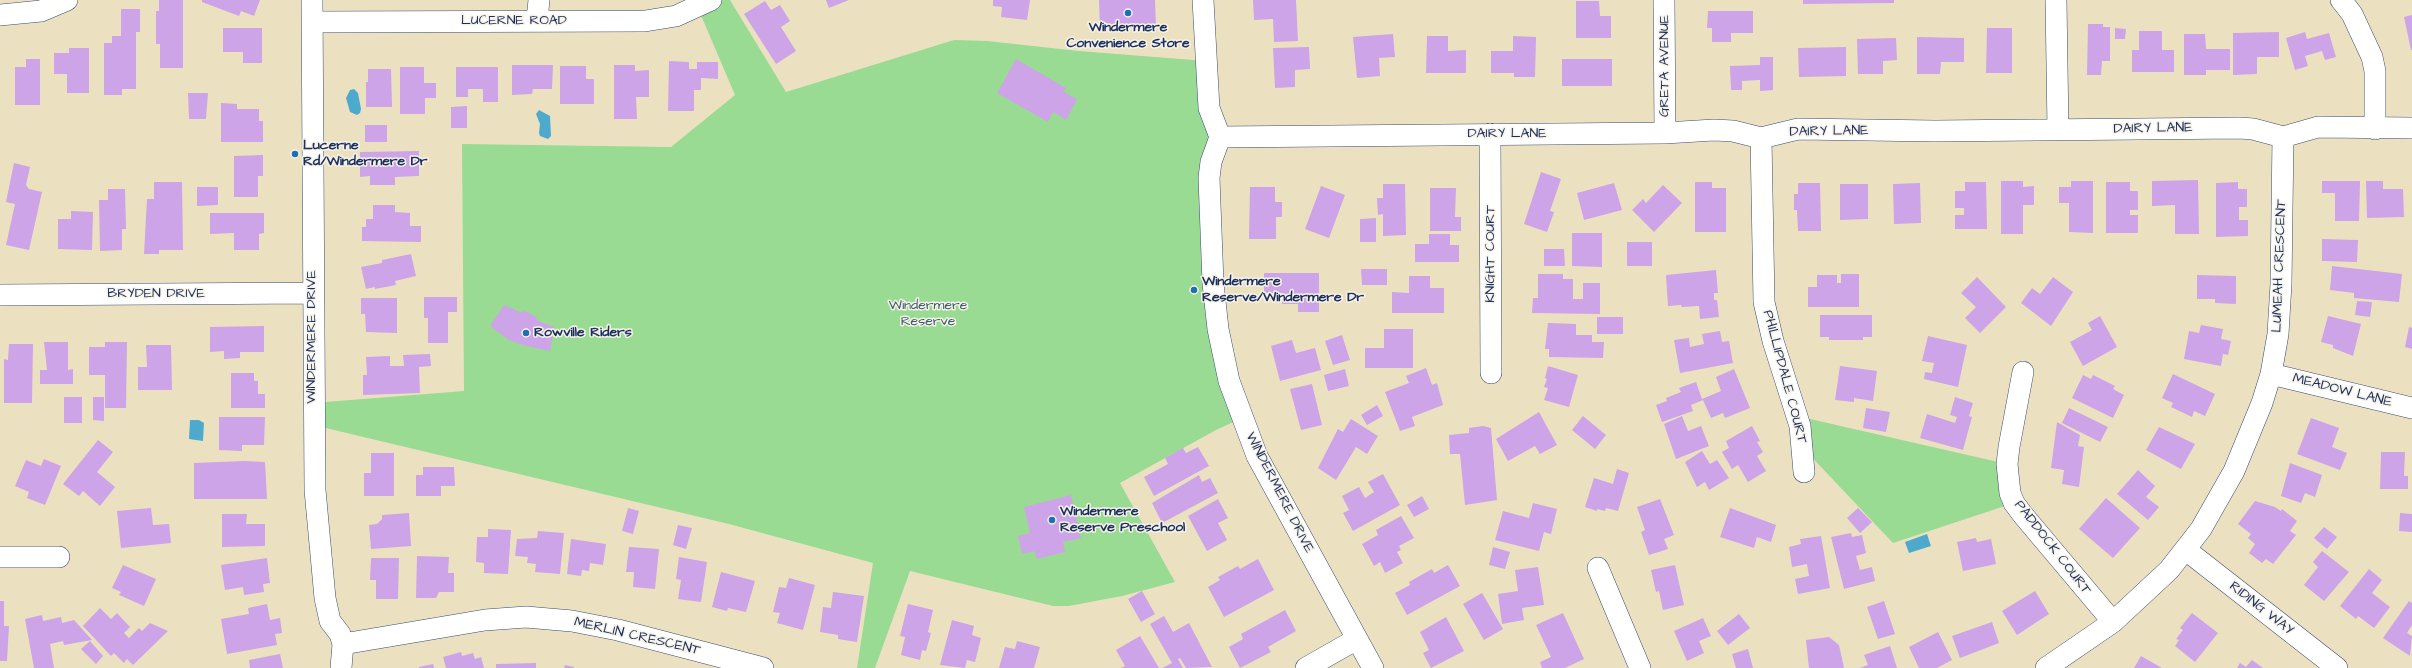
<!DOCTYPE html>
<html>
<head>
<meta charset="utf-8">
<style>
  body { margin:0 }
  canvas { display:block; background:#ebe1c1 }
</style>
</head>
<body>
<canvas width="2412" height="668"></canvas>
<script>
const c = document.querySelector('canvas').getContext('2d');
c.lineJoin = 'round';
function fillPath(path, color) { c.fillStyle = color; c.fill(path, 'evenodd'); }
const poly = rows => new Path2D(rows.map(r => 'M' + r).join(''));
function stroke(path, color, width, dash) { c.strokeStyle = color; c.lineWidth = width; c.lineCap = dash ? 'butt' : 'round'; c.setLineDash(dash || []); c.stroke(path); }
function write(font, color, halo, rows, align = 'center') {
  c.font = font + ' "Architects Daughter",sans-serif'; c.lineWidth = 3; c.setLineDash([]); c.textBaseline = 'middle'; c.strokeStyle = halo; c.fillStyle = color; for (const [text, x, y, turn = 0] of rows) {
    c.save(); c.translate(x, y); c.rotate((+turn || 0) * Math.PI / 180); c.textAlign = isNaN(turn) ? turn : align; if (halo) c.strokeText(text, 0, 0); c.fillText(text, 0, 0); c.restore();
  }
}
const green = poly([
  [711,0,730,0,786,92,954,40,987,41,1079,51,1206,61,1212,241,1242,418,1216,430,1120,483,1175,582,1122,596,1069,606,1053,606,910,571,875,668,857,668,873,563,729,524,313,425,313,403,464,391,462,144,671,147,735,95,697,6],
  [1797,416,2007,464,2014,503,1893,543,1803,448]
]);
const water = poly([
  [354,89,358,93,361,109,360,113,357,115,350,112,346,98,350,90],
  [539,110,550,116,551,136,548,139,540,136,539,133,540,124,536,114],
  [190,420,199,420,204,423,203,441,189,439],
  [1927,534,1931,546,1909,553,1905,542]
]);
const building = poly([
  [159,0,183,0,183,68,160,68,160,44,156,44,156,11,159,11],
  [202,0,260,0,254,16,241,11,239,16,202,2],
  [826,0,849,0,829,8],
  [993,0,1030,0,1027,20,1001,17,1002,7,993,6],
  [1099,0,1155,0,1156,27,1100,29],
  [1253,0,1296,0,1298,41,1274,42,1273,19,1254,20],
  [1803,0,1894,0,1894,3,1803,4],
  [765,1,771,10,780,5,790,21,781,27,796,51,776,64,744,14],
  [1576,1,1599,1,1600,16,1611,16,1611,38,1576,38],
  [121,9,140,9,140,32,136,32,136,89,122,89,122,95,104,95,104,43,112,43,112,36,121,36],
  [1708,11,1753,11,1753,33,1731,33,1731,42,1712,42,1712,28,1707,28],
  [2412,15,2412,50,2411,50,2404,17],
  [2088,24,2103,24,2103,27,2110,27,2110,61,2102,61,2101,75,2087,75],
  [223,28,262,28,262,63,243,63,243,52,223,52],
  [1987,28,2012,28,2012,73,1986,73],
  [2115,28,2126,29,2125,39,2115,39],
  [2139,31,2162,31,2162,50,2174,50,2174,72,2132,72,2132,50,2139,50],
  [2279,32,2279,57,2257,57,2257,74,2233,75,2233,33],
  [2305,32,2307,39,2329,33,2336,57,2325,60,2322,51,2305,56,2308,66,2295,70,2286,38],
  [1393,34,1395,57,1379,58,1380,76,1357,78,1353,37],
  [2184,34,2205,34,2206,49,2230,49,2230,70,2206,70,2206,75,2184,75],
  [1427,36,1448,36,1448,51,1466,50,1466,73,1426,73],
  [1513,36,1536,37,1535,77,1514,77,1514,73,1491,73,1491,51,1513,51],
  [1917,37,1964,38,1964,62,1941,62,1940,74,1917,74],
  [1896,38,1897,60,1883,61,1883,74,1858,74,1857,39],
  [1309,47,1310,69,1295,70,1295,87,1275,88,1273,48],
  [1846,47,1846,76,1799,77,1798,48],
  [69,48,89,48,89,93,67,93,67,74,54,74,54,53,69,53],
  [1760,57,1773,57,1773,90,1760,91,1760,80,1742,81,1742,90,1731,90,1730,66,1760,65],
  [26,59,40,59,40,105,15,105,15,67,26,67],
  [1016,59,1066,88,1064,92,1077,99,1066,120,1053,112,1048,122,997,93],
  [1562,59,1612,59,1612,86,1562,86],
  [669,61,689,62,689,69,697,69,697,62,718,62,718,79,701,78,701,90,694,90,694,111,668,111],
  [512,65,553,65,552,89,533,89,532,94,512,95],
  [614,65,635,65,635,71,649,70,649,97,636,97,637,119,614,119],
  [560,66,586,66,586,79,594,79,594,104,560,104],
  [400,67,424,67,424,83,436,83,436,98,425,98,425,114,400,114],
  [456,67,498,67,498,102,483,102,483,89,468,89,468,97,456,97],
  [368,69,391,69,392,107,366,107,366,82,368,82],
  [188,93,208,93,206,119,189,119],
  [221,103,237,104,237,109,259,109,259,121,263,121,263,142,221,142],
  [467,106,467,128,451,128,451,107],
  [365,125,387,125,387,142,365,142],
  [419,151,419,176,395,177,395,185,370,185,370,176,360,177,360,152],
  [263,155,263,176,258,176,258,197,234,197,234,156],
  [14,163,30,167,26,185,29,189,42,192,29,250,6,245,15,204,6,202],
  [1541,172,1561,179,1550,211,1554,212,1547,232,1524,224],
  [2198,180,2199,234,2175,234,2175,205,2152,206,2152,181],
  [2001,181,2023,181,2023,187,2034,186,2034,205,2023,205,2023,234,2001,234],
  [2071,181,2093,181,2093,233,2069,232,2069,203,2059,203,2059,187,2071,187],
  [2322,181,2360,181,2359,221,2335,221,2335,193,2322,193],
  [2366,181,2383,181,2383,189,2403,189,2404,217,2367,218],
  [154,182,182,182,183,250,159,250,159,254,144,254,147,199,154,199],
  [1695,182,1712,182,1712,188,1726,188,1726,232,1695,232],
  [1965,182,1986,182,1987,229,1955,229,1955,215,1964,215,1964,208,1955,208,1955,191,1965,191],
  [2106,182,2130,182,2130,191,2138,191,2138,210,2130,210,2130,215,2138,215,2138,233,2106,233],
  [2238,182,2238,189,2247,189,2247,207,2239,207,2239,220,2248,220,2248,236,2216,237,2216,183],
  [1614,183,1622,210,1584,220,1577,193],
  [1798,183,1820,183,1821,231,1798,231,1797,210,1794,210,1794,194,1798,194],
  [1920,183,1921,223,1894,224,1893,184],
  [1383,184,1405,184,1406,235,1383,236,1383,214,1378,215,1377,198,1383,198],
  [1840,184,1868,184,1868,219,1840,220],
  [1663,185,1682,203,1654,232,1632,210,1643,199,1646,203],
  [1321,186,1345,195,1329,238,1305,229],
  [197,187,218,187,218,205,197,206],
  [1250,187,1275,187,1275,202,1282,202,1282,217,1276,217,1276,239,1249,239],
  [1430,188,1456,188,1455,217,1461,217,1461,231,1430,231],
  [108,189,125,189,126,229,122,229,122,250,100,251,99,200,108,200],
  [373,205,395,205,395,212,410,213,410,226,421,226,421,242,362,241,362,227,366,227,366,219,373,219],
  [71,211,93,212,92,250,58,249,58,219,71,219],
  [210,213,264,213,264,233,259,234,259,250,234,250,234,233,210,234],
  [1376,218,1376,242,1360,242,1360,219],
  [1572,233,1602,233,1602,267,1572,266],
  [1429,234,1450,234,1450,245,1459,245,1459,262,1415,262,1415,244,1429,244],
  [2322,239,2358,240,2357,262,2322,261],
  [1627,242,1652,242,1652,266,1627,266],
  [1544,249,1564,249,1565,266,1544,266],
  [411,254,416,276,395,281,396,285,375,289,375,287,366,289,361,267,382,263,382,260],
  [2332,266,2402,274,2399,302,2354,298,2354,293,2330,290],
  [1361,269,1387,269,1387,285,1362,285],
  [1716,270,1718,293,1714,293,1714,300,1717,300,1719,317,1700,319,1699,306,1682,307,1681,305,1668,306,1666,275],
  [1264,273,1319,273,1319,312,1298,312,1298,304,1282,304,1282,293,1264,293],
  [1538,274,1563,274,1563,279,1573,279,1573,299,1583,299,1583,283,1600,283,1600,314,1532,313,1533,298,1538,298],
  [1841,274,1859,274,1859,307,1808,307,1808,287,1817,287,1817,275,1837,275,1837,283,1841,283],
  [2197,275,2236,276,2236,304,2215,303,2215,299,2197,299],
  [1409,276,1430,276,1430,288,1444,288,1444,313,1392,313,1392,292,1409,293],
  [1977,277,2006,307,1980,333,1965,318,1976,307,1961,293],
  [2053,277,2073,292,2051,326,2021,303,2032,288,2040,294],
  [424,297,457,297,457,312,448,312,448,343,428,343,428,318,424,318],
  [361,298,397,298,397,333,366,332,365,314,361,314],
  [2357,301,2372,302,2370,317,2355,315],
  [504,305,522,313,523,310,537,317,536,320,554,327,550,351,526,346,509,340,490,326],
  [1820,315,1872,315,1872,337,1863,337,1863,340,1829,340,1829,337,1820,337],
  [2100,316,2117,347,2083,366,2070,342,2092,330,2088,323],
  [2328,316,2361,324,2353,356,2333,348,2333,345,2321,342],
  [1597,317,1623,317,1623,334,1597,334],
  [1548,323,1576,324,1576,335,1592,335,1592,342,1604,342,1603,358,1549,357,1549,349,1545,349],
  [2201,325,2223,329,2221,339,2231,341,2228,355,2223,354,2221,366,2184,359,2189,331,2199,333],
  [264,326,264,352,240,352,240,358,224,359,224,351,210,352,210,327],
  [2409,327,2412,328,2412,349,2405,347],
  [1384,329,1413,329,1413,368,1365,368,1365,348,1384,348],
  [1720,331,1722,342,1729,341,1733,363,1680,373,1674,340,1689,338,1690,347,1704,344,1702,334],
  [1342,335,1350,360,1333,365,1325,341],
  [1928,336,1967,345,1958,387,1924,379,1925,372,1932,373,1934,363,1922,361],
  [1292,340,1296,353,1315,348,1321,370,1280,381,1271,346],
  [44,342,68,342,68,370,73,369,73,384,40,384,40,370,47,370],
  [105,342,127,342,126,408,105,408,105,375,89,375,89,347,105,347],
  [9,344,33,344,32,403,4,403,4,359,8,360],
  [146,345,171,345,172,390,138,390,138,367,147,367],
  [430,354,431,366,419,367,420,393,363,395,363,375,367,375,366,357,390,356,390,366,404,366,403,355],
  [1548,366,1578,375,1569,407,1544,400,1548,388,1544,387,1547,379,1545,378],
  [1840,366,1877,371,1873,401,1854,398,1854,402,1835,400],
  [1426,368,1432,385,1437,383,1443,405,1412,417,1415,426,1400,431,1385,392,1409,383,1406,376],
  [1345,369,1349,386,1328,391,1324,375],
  [1734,369,1750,408,1725,418,1723,413,1711,418,1703,400,1691,405,1693,411,1662,422,1656,405,1667,401,1666,398,1681,392,1679,388,1696,382,1702,399,1721,391,1716,377],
  [231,373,254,373,254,381,258,381,258,394,265,394,265,408,231,408],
  [2173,374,2215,394,2205,416,2194,411,2192,417,2171,407,2173,403,2162,398],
  [2083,375,2091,379,2093,375,2115,386,2113,389,2124,395,2113,418,2072,398],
  [1312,384,1322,425,1301,430,1290,389],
  [64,397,82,397,82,423,64,423],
  [93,397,104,397,104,421,93,420],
  [1955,397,1973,403,1969,416,1972,417,1963,450,1920,438,1927,414,1955,423,1957,417,1950,415],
  [1377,405,1383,416,1367,425,1361,415],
  [1866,408,1890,412,1886,432,1863,428],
  [2069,408,2108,427,2100,442,2062,423],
  [1539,412,1557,445,1540,454,1535,446,1508,461,1496,439],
  [1583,416,1606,435,1595,449,1572,430],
  [1682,416,1688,431,1701,426,1709,446,1676,459,1664,424],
  [219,417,265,417,264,445,242,445,242,451,219,450],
  [2311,418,2339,428,2332,447,2347,453,2340,470,2297,454],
  [1351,419,1378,436,1367,454,1356,447,1336,480,1318,468,1338,429,1343,432],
  [2057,422,2080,435,2078,446,2084,447,2079,487,2062,484,2064,470,2051,468],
  [1483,426,1491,428,1497,500,1465,505,1460,454,1450,454,1449,435,1469,433,1469,428],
  [1752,426,1760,441,1757,442,1763,452,1757,456,1766,471,1748,482,1738,465,1732,469,1722,452,1729,448,1726,441],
  [2159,427,2195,444,2181,469,2146,450],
  [98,440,113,452,97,472,115,487,100,506,83,491,79,496,63,484],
  [1198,447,1209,466,1154,496,1144,477,1168,464,1165,458,1183,448,1186,453],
  [1702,451,1710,464,1717,460,1729,478,1709,490,1705,482,1697,487,1685,462],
  [2381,452,2405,452,2404,476,2408,476,2408,489,2380,489],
  [371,453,394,453,394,496,364,496,364,473,371,473],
  [44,459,61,466,45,505,27,498,29,492,15,486,26,460,41,466],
  [244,461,265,462,267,499,194,499,194,463],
  [2290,463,2322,475,2315,497,2305,493,2301,503,2281,496],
  [423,467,454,467,455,486,441,486,441,496,416,496,416,475,423,475],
  [1617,469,1629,473,1618,511,1606,508,1605,511,1597,509,1597,511,1585,507,1594,478,1613,484],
  [2138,470,2155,486,2146,497,2159,507,2148,520,2117,494],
  [1383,474,1400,505,1353,531,1343,513,1349,510,1342,496,1359,487,1365,498,1374,492,1368,482],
  [1199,475,1202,482,1210,478,1218,493,1162,523,1152,503],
  [1071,495,1081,538,1063,542,1065,552,1037,559,1034,551,1022,554,1018,536,1030,533,1024,507],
  [1422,496,1429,509,1414,517,1407,505],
  [2106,498,2140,528,2113,558,2079,529],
  [1218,499,1228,518,1218,523,1227,540,1207,551,1188,516],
  [1660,499,1674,535,1664,539,1668,549,1649,555,1641,532,1645,530,1637,507],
  [2255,501,2275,507,2281,511,2282,509,2297,521,2290,531,2296,535,2273,564,2266,559,2262,563,2249,553,2255,544,2248,538,2251,534,2238,524],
  [1533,503,1557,509,1551,534,1544,532,1539,551,1495,540,1503,511,1529,518],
  [151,508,153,525,169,524,171,543,121,548,117,511],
  [628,508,639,511,633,534,622,531],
  [1730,508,1776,525,1771,542,1757,537,1754,548,1720,537],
  [1858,508,1872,522,1860,533,1847,518],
  [409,513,411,546,371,549,369,525,377,524,382,519,382,515],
  [2400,513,2412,514,2412,532,2399,531],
  [222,514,247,514,246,524,265,524,265,546,222,547],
  [1401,516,1414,538,1399,546,1401,550,1397,552,1403,563,1385,573,1380,562,1374,566,1362,544,1378,535,1376,530],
  [678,525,692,528,686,549,673,545],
  [2324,527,2337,537,2327,549,2314,538],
  [488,529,511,530,508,574,484,573,484,563,476,562,477,537,488,537],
  [538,531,564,533,560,574,535,572,536,564,527,563,528,557,515,556,517,539,537,538],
  [1851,533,1852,537,1862,535,1866,553,1856,556,1860,570,1872,567,1875,581,1844,589,1831,537],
  [1821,536,1830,588,1798,594,1795,579,1809,576,1807,564,1792,567,1789,547,1801,544,1800,539],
  [1976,538,1977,542,1991,539,1996,564,1963,571,1957,542],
  [571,539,606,544,603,565,590,563,589,571,582,570,581,576,567,574],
  [629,547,659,549,655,589,633,587,634,572,626,572],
  [1493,547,1510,552,1505,569,1489,565],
  [2322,551,2349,572,2324,601,2304,585,2318,567,2313,562],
  [417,556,449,557,448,573,454,573,454,592,439,592,436,598,416,598],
  [679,557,707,562,701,602,678,599,681,580,676,579],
  [267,558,270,583,263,584,264,592,244,595,243,587,225,590,221,565],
  [371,558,399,558,398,599,376,599,376,580,370,580],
  [1258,559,1274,590,1224,617,1208,587,1220,580,1218,577,1238,566,1240,569],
  [123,565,156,579,144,606,119,595,121,592,112,588],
  [1448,565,1460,586,1407,615,1395,593,1410,585,1409,582,1432,569,1434,573],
  [1675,565,1684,605,1663,610,1659,591,1656,592,1651,570],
  [1538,567,1544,605,1522,608,1524,620,1502,624,1498,594,1518,591,1515,570],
  [2369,569,2382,580,2372,593,2390,607,2374,628,2358,616,2356,619,2340,606],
  [721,572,755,581,746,612,728,608,727,611,712,607],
  [789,578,815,585,803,630,777,623,780,613,773,612,779,587,786,588],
  [1142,591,1155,614,1141,622,1128,599],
  [2035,591,2049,614,2017,635,2002,611],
  [833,592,864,596,857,642,838,639,838,635,820,632,823,607,831,608],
  [1482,593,1503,629,1484,640,1463,604],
  [0,601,4,601,4,626,9,626,7,661,0,661],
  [1884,601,1895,634,1878,639,1867,607],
  [2409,601,2412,603,2412,625,2407,633,2412,636,2410,656,2383,638],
  [267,604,270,620,280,618,282,633,275,634,277,645,227,654,221,619,249,614,248,608],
  [908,604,933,610,928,632,931,633,926,651,922,650,920,660,901,655,905,637,900,636],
  [100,608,111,619,117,613,130,627,124,633,129,638,139,628,142,631,150,623,168,631,133,665,127,659,124,663,114,653,111,656,83,626],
  [1285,610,1296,631,1268,647,1271,652,1240,668,1229,647,1243,639,1241,634],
  [1563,613,1584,659,1565,668,1542,668,1540,662,1551,657,1536,625],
  [2192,613,2218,633,2195,662,2175,646,2179,640,2176,639,2183,630,2180,628],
  [1739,614,1750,628,1728,645,1717,631],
  [42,615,43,621,61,617,62,623,74,620,92,640,64,645,63,641,50,644,54,668,34,668,25,619],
  [1164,616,1173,632,1189,623,1212,667,1186,668,1180,658,1178,659,1183,668,1162,668,1172,663,1150,624],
  [1446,617,1464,651,1431,668,1423,653,1429,650,1420,632],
  [1703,618,1711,636,1699,641,1704,653,1687,661,1674,631],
  [952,620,974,626,972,635,981,638,975,662,967,660,965,668,940,665],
  [1992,622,1999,643,1960,658,1952,636],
  [1938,632,1952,660,1937,668,1919,668,1909,647],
  [1140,636,1159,668,1121,668,1125,666,1116,650],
  [1829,637,1839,645,1844,668,1809,668,1806,640],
  [90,641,103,656,96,664,81,649],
  [1017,641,1040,647,1034,668,999,668,1005,647,1015,649],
  [1890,646,1897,668,1860,668,1868,665,1864,655],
  [1748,649,1753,668,1736,668,1732,654],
  [461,652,462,656,473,653,475,659,481,657,484,668,446,668,443,657],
  [280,654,283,668,250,668,249,660],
  [2141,656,2162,668,2134,668],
  [2252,660,2263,668,2237,668,2240,663,2246,667],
  [536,663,536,668,496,668,496,664],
  [433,664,434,668,419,668,419,667],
  [565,665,574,667,574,668,564,668]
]);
const minor = poly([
  [312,0,315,490,325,598,330,621,340,634,343,644,341,668],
  [1203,0,1209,108,1220,137,1211,162,1209,178,1213,283,1218,329,1229,381,1257,456,1373,668],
  [1664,0,1665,133],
  [2056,0,2058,130],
  [2341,0,2352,14,2372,57,2375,71,2375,129],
  [0,15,41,11,67,0],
  [537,20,539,0],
  [312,22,645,21,676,16,711,0],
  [1490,134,1491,373],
  [1220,137,1665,133,1714,130,1733,131,1761,138,1798,129,1935,131,2240,128,2253,129,2283,137,2318,127,2412,128],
  [1761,138,1764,302,1773,341,1800,426,1804,472],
  [0,295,312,293],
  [2023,372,2009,447,2007,464,2010,493,2014,503,2023,515,2113,622],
  [2271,374,2412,408],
  [2186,550,2337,668],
  [0,557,59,557],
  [1598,568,1640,668],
  [343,644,485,620,526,617,572,621,618,630,763,668],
  [1306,668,1357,639],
  [2046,668,2113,622,2169,570,2201,529,2234,471,2262,403,2271,374,2278,334,2281,284,2283,137]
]);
const markers = [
  [1128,13,4,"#1f6fb2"],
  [295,154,4,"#1f6fb2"],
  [1194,290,4,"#1f6fb2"],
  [526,333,4,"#1f6fb2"],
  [1052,520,4,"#1f6fb2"]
];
const streetNames = [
  ["LUCERNE ROAD",514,21],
  ["GRETA AVENUE",1665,66,-90],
  ["DAIRY LANE",2153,129,-1],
  ["DAIRY LANE",1829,132,-1],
  ["DAIRY LANE",1507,134],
  ["KNIGHT COURT",1491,254,-90],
  ["LUMEAH CRESCENT",2280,266,-88],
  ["BRYDEN DRIVE",156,294],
  ["WINDERMERE DRIVE",312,337,-90],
  ["PHILLIPDALE COURT",1784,377,75],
  ["MEADOW LANE",2342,391,14],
  ["WINDERMERE DRIVE",1279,493,63],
  ["PADDOCK COURT",2052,548,52],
  ["RIDING WAY",2261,609,38],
  ["MERLIN CRESCENT",637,637,13]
];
const poiNames = [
  ["Windermere",1128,28,"center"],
  ["Convenience Store",1128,44,"center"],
  ["Lucerne",303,146],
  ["Rd/Windermere Dr",303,162],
  ["Windermere",1202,282],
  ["Reserve/Windermere Dr",1202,298],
  ["Rowville Riders",534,333],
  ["Windermere",1060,512],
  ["Reserve Preschool",1060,528]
];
const parkNames = [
  ["Windermere",928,306],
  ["Reserve",928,322]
];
fillPath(green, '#99db93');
fillPath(water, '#4eaacc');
fillPath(building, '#cda4e7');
stroke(minor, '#3a4a6d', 22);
stroke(minor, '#fff', 21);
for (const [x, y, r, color] of markers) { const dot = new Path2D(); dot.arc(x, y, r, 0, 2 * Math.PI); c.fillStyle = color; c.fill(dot); stroke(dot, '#f7f3e8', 1.5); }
write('14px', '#1b2f5e', '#f7f3e8', streetNames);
write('bold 14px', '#1b2f5e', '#f7f3e8', poiNames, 'left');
write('14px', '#3a5a6b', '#f7f3e8', parkNames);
</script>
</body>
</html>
